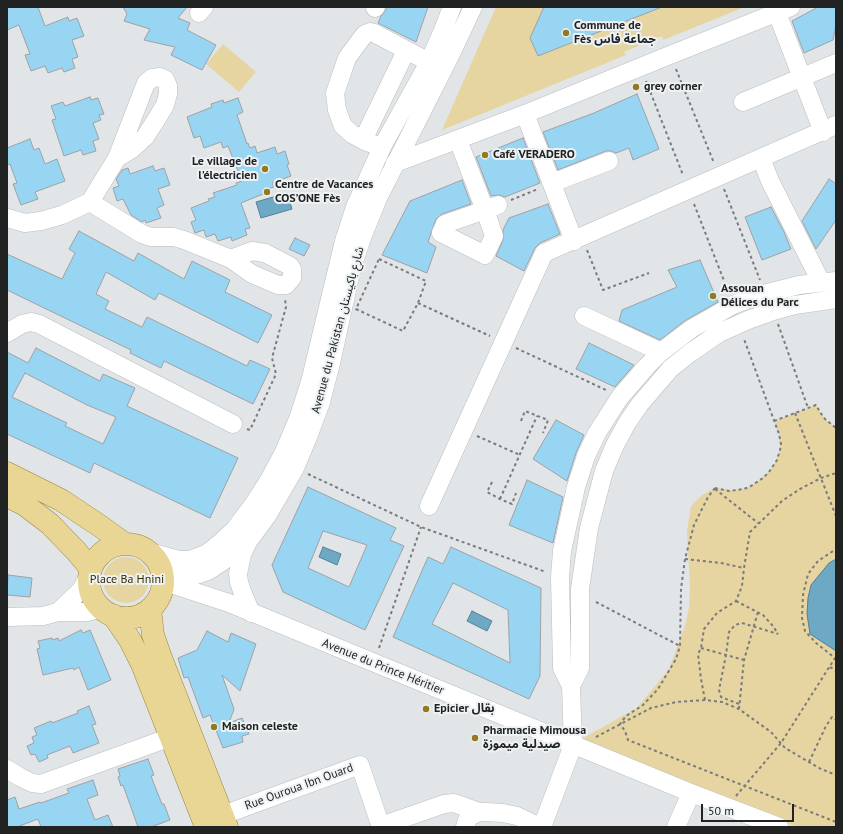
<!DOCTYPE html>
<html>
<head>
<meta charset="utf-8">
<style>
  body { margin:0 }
  #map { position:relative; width:843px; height:834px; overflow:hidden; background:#e1e5e7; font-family:"PT Sans",sans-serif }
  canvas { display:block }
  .frame { position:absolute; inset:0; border:8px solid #212323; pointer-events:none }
  .scale { position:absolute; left:701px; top:804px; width:93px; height:18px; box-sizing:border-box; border:2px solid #212323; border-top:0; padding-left:5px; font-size:12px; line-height:14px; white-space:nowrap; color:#212323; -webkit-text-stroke:3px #eef2f4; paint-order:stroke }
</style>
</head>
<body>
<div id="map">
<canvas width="843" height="834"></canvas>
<div class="frame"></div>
<div class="scale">50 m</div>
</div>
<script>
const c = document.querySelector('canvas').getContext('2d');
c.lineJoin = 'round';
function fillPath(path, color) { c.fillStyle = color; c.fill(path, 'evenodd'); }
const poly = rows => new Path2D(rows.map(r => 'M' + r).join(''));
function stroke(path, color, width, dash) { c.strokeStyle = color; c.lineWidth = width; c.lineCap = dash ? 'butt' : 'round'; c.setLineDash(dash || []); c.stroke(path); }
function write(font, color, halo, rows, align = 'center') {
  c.font = font + ' "PT Sans","Noto Sans Arabic",sans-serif'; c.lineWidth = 4; c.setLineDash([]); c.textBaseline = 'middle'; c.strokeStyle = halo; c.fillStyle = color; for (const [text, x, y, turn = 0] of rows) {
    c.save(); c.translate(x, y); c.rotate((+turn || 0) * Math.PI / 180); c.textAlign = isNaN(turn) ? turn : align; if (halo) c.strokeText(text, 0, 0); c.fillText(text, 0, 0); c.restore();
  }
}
const green = poly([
  [496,7,745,7,663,40,662,36,624,52,626,55,442,130],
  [223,44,256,72,239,92,206,64],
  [816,405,820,412,825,419,836,428,836,827,798,827,732,804,576,742,637,708,669,669,685,626,689,607,690,587,687,531,691,506,702,495,715,488,733,490,744,489,751,486,766,475,774,465,780,450,779,434,774,421],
  '103 580a23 23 0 1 1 46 0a23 23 0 1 1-46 0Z'
]);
const water = poly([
  [287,193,292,209,261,218,256,202,287,193],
  [323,547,341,554,337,565,319,557,323,547],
  [836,559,836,651,810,634,807,614,808,598,811,585,829,563,836,559],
  [472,611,492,621,487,631,467,621,472,611]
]);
const building = poly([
  [7,7,38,7,45,26,68,17,69,21,77,18,84,36,72,40,78,57,72,59,75,68,64,72,62,68,48,73,45,66,31,71,25,55,30,54,19,25,7,30,7,7],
  [123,7,187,7,178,18,190,23,187,30,216,45,202,70,171,55,175,47,144,40,150,29,124,21,127,14,123,7],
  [386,7,428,7,416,42,378,23,381,16,386,10,386,7],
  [544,7,662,7,538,56,530,38,544,7],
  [818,7,836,7,836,25,833,40,804,53,792,21,818,7],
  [637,94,659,149,633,160,629,148,616,153,611,151,606,151,558,170,543,132,594,113,637,94],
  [90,97,91,100,98,98,104,114,99,115,101,120,93,123,99,139,93,141,96,151,83,155,81,150,64,156,52,120,56,119,51,106,63,102,65,106,90,97],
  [238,98,243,112,237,115,247,144,248,143,250,148,255,146,257,153,275,147,277,154,285,151,289,164,287,165,291,176,272,183,274,187,267,189,268,192,241,203,250,228,245,229,247,235,232,241,231,237,218,241,215,234,206,237,204,230,195,233,191,222,196,220,191,208,209,201,208,199,215,197,213,193,237,185,236,183,242,181,228,146,223,148,221,142,204,148,200,136,194,138,187,117,212,107,211,104,223,100,224,103,238,98],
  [523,138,540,183,505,197,499,195,491,196,476,157,523,138],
  [30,139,34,150,39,148,45,164,57,159,65,181,35,192,38,199,21,205,13,184,17,183,10,164,7,165,7,148,30,139],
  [153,166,155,171,164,168,170,185,158,189,164,205,157,208,161,218,146,223,145,220,142,222,131,215,123,199,117,201,113,188,119,186,116,179,122,170,128,168,130,174,153,166],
  [829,179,836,184,836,220,816,249,802,221,829,179],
  [462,180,471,204,442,214,436,219,428,242,436,247,427,273,382,255,410,201,462,180],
  [548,204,560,234,540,243,535,248,524,271,496,256,503,240,503,230,509,218,548,204],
  [771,207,784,232,791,249,762,260,745,217,771,207],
  [79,231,134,261,138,253,184,279,192,261,230,280,225,292,272,315,258,343,159,293,155,300,106,272,96,294,109,301,105,309,142,327,147,317,247,366,250,360,270,369,253,404,164,361,161,368,130,353,131,350,7,290,7,254,62,279,75,253,69,249,79,231],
  [295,238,310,245,304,256,289,249,295,238],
  [700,260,718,302,686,320,660,340,619,321,622,310,677,287,668,270,700,260],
  [589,343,634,365,615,387,576,369,589,343],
  [36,348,100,381,103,374,135,388,127,406,238,458,210,518,94,463,90,473,7,434,7,352,28,363,36,348],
  [25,373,87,405,116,417,103,444,65,426,67,423,12,397,25,373],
  [556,420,584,435,576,453,567,481,533,459,556,420],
  [527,480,563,497,553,543,509,525,527,480],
  [308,487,396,528,390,540,404,546,365,630,283,592,272,565,308,487],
  [323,531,367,545,349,587,308,568,323,531],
  [451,547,541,588,540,676,529,699,393,637,428,557,443,564,451,547],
  [453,583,508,610,510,663,432,624,453,583],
  [8,575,32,578,30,597,7,595,8,575],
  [81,630,83,633,90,630,111,680,88,690,79,667,74,670,73,668,43,675,37,649,40,648,38,641,52,638,53,640,58,638,59,641,81,630],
  [207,631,228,642,231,633,256,644,240,691,222,675,234,709,229,723,242,718,249,734,242,736,243,742,223,748,210,715,203,718,188,677,184,678,178,658,197,650,207,631],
  [89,706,96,724,92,725,99,743,73,753,70,746,47,755,48,758,39,762,35,754,31,755,27,746,34,743,32,737,37,735,34,728,51,721,52,723,78,713,77,711,89,706],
  [148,759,154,775,151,776,154,784,162,804,164,804,170,820,151,827,138,827,123,785,121,786,118,777,120,776,118,769,148,759],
  [93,780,98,795,87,799,95,820,108,815,113,827,41,827,38,819,17,827,7,827,7,800,15,797,19,809,40,802,41,803,69,793,67,789,93,780]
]);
const path = poly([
  [676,69,714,163],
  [646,81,683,175],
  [724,189,760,280],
  [511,200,538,189],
  [694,204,728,291],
  [587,250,603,290,649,273],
  [379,259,426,281,418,303,403,331,356,309,379,259],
  [418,303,490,336],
  [778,324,808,408],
  [516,348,606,390],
  [795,413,836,516],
  [521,421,525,411,548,420,543,433],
  [774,421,816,405,820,412,825,419,836,428],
  [247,429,250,430,276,374,272,358,286,307,285,299],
  [477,436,520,455],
  [308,474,421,527,546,572],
  [492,482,487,492,500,499,512,504,516,493],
  [715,488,708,497,694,525,685,559,681,589,680,646,676,659,658,689,643,705,626,716,620,724,625,731,628,740,836,822],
  [715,488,729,491,744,489,751,486,763,478,769,472,777,460,780,450,781,444,779,434,744,339],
  [715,489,758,523],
  [500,499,537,416],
  [685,559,721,563,744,568],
  [736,601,763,615,773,626,778,634],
  [596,602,680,646],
  [379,648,421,527],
  [701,648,744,660],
  [830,667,836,671],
  [705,700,701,679,698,654,701,648,704,629,717,613,736,601,742,586,744,568,750,532,782,501,800,489,821,478,836,473],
  [739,704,721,697,719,690,726,655,729,632,735,625,742,623,778,634],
  [739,709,744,660,758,612],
  [596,737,651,708,676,702,705,700,722,702,739,709,771,732,785,748,821,769,836,775],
  [809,762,826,726,832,717,836,720],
  [736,796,781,743,835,658,816,643,805,631,802,618,803,595,808,574,818,561,836,549]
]);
const minor = poly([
  [375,8,376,7],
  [199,13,204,7],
  [777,13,823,132],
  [743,102,836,63],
  [525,114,574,241],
  [363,140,406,51],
  [458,140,485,210,494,236,485,255,441,233,445,224,485,210,498,205],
  [382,147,367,142,352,134,343,126,337,110,335,93,347,58,361,39,365,34,370,32,374,33,429,62],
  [761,158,770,181,821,282],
  [395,163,525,114,670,55,791,7],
  [552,183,609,161],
  [90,202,142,234,151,237,174,237,184,240,231,259,252,274,278,285,286,285,292,278,292,269,290,266,265,253,252,251,231,259],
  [7,218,25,223,41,221,62,215,90,202,117,158,146,83,152,78,160,77,165,79,168,86,168,94,165,105,156,120,145,137,132,149,117,158],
  [584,316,661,352],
  [7,333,22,324,31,322,39,324,233,424],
  [429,506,544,253,836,125],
  [249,540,242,554,238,574,239,582,243,594,251,613],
  [149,552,179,560,190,560,206,554,220,543,235,529,253,505,269,480,284,452,298,419,310,382,344,241,355,207,382,147,429,62,441,35,452,7],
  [162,575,186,577,199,574,208,571,223,561,250,539,267,516,295,468,308,437,321,402,331,363,352,267,363,235,378,198,450,56,473,7],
  [165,582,229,603,691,793,779,827],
  [58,612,81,590,89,576],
  [7,617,43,616,58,612,87,612,101,608],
  [571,686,580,668,580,589,589,528,604,471,615,445,627,423,640,404,671,368,690,353,719,333,748,320,773,311,795,305,836,299],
  [7,769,20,777,32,783,41,784,171,737],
  [223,815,360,765,381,827],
  [381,826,444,804,454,803,479,812],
  [465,827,467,820,469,817,479,812,486,812,503,813,517,816,540,827],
  [542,827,573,745,571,686,562,668,560,577,562,551,576,487,586,456,597,433,620,397,647,366,661,352,691,329,733,305,756,296,799,285,836,281],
  [676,827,691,793]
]);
const major = poly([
  [7,473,61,500,100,526,125,544],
  [7,496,25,505,50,524,76,551,91,569],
  '89 581a37 37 0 1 1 74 0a37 37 0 1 1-74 0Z',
  [150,609,153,635,161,658,227,827],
  [113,615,130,640,142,664,206,827]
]);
const markers = [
  [566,33,4,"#937920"],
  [636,87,4,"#937920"],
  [485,155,4,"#937920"],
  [265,169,4,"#937920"],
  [267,192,4,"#937920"],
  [713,296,4,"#937920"],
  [426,709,4,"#937920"],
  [214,727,4,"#937920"],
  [475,738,4,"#937920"]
];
const poiNames = [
  ["Commune de",574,26],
  ["Fès جماعة فاس",574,40],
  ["grey corner",644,87],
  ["Café VERADERO",493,155],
  ["Le village de",257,162,"right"],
  ["l'électricien",257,176,"right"],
  ["Centre de Vacances",275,185],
  ["COS’ONE Fès",275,199],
  ["Assouan",721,289],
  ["Délices du Parc",721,303],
  ["Epicier بقال",434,709],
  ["Maison celeste",222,727],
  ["Pharmacie Mimousa",483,731],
  ["صيدلية ميموزة",483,745]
];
const streetNames = [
  ["Avenue du Pakistan شارع باكيستان",338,330,-75],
  ["Avenue du Prince Héritier",383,667,22],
  ["Rue Ouroua Ibn Ouard",299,787,-20]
];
const parkNames = [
  ["Place Ba Hnini",127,580]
];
fillPath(green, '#e6d5a0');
fillPath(water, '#6da8c4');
stroke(water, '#568094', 1);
fillPath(building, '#98d5f3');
stroke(building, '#9ea1a3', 1);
stroke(minor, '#babec0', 19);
stroke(major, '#9b853e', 23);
stroke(path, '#797b7c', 2, [3, 3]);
stroke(minor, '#fff', 18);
stroke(major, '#ead694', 22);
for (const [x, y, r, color] of markers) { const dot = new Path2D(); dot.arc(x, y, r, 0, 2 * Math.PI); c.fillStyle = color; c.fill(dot); stroke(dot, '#eef2f4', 1.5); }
write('bold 12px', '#212323', '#eef2f4', poiNames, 'left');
write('12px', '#212323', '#eef2f4', streetNames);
write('12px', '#392c00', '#eef2f4', parkNames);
</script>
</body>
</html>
